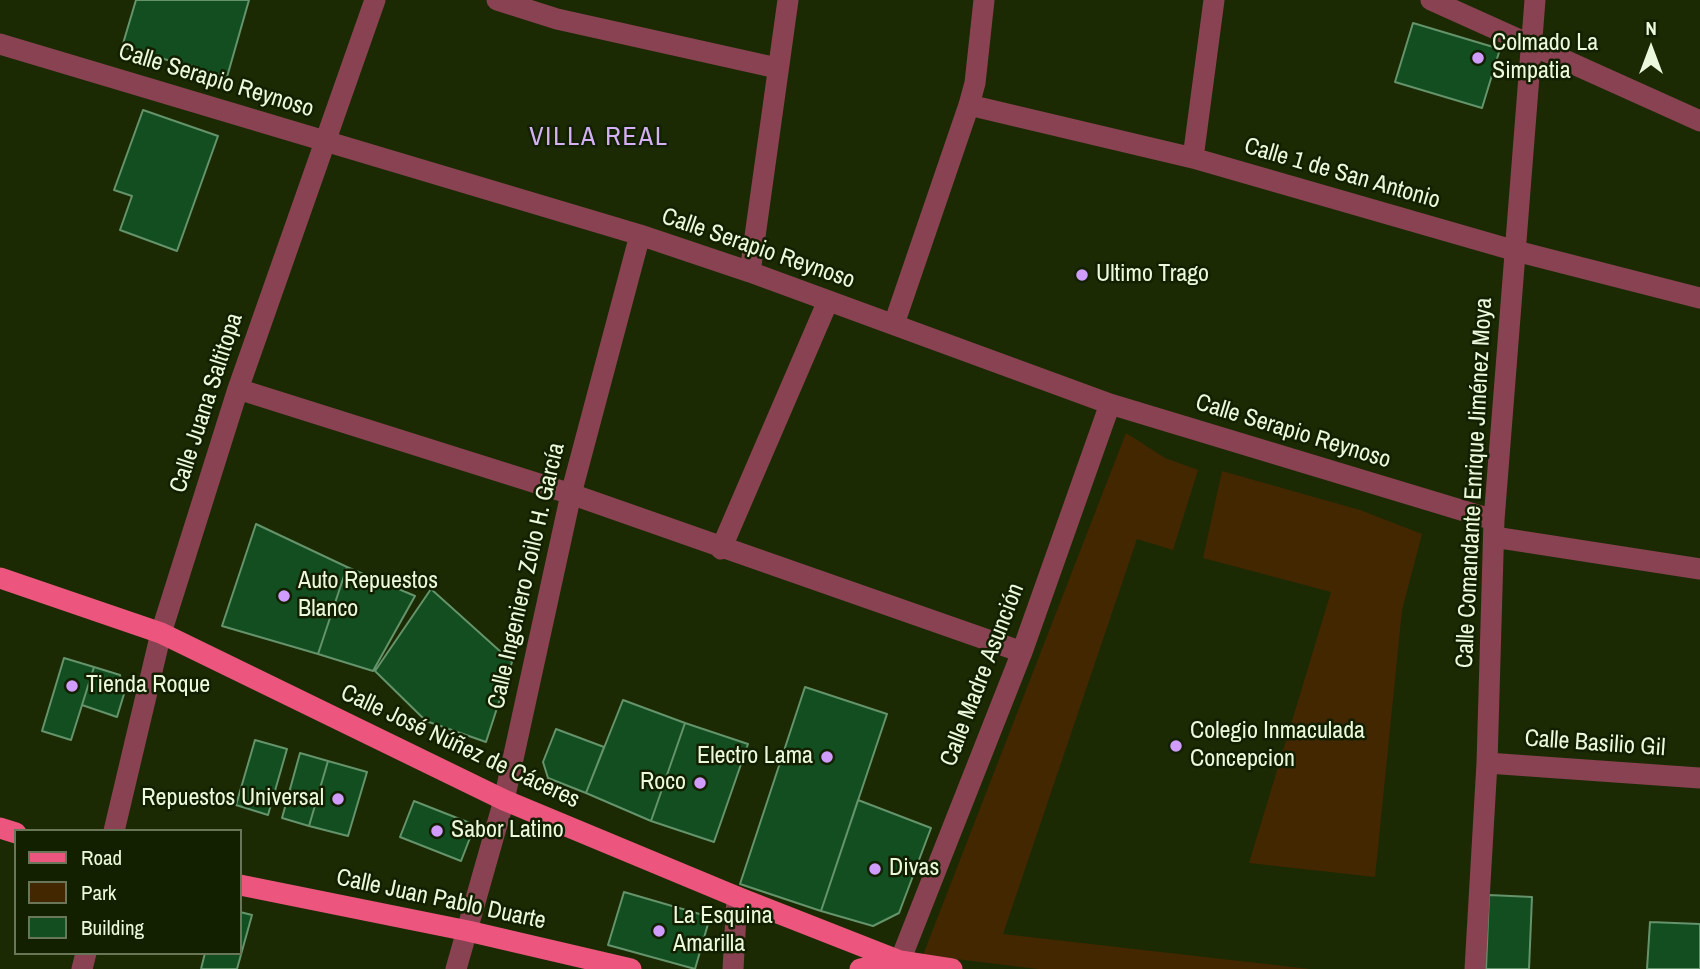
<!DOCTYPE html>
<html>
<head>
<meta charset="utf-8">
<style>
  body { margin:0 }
  #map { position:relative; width:1700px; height:969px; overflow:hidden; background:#1b2a03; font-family:"Archivo Narrow",sans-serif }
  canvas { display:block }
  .legend { position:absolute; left:14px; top:829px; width:228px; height:126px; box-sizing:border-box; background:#122000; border:2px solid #697758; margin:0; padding:9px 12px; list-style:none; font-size:21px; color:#ecf9dd }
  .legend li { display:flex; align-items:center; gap:14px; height:35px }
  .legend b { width:35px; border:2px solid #697758 }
  .north { position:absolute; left:1616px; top:14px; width:70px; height:70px; -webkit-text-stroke:5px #122000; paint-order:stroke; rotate:0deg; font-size:19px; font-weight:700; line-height:28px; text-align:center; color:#ecf9dd }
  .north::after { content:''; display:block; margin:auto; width:24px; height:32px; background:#ecf9dd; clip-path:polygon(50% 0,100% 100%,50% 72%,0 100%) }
</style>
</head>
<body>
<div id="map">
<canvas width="1700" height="969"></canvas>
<ul class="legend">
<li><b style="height:9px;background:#ec567e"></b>Road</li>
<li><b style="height:19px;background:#432701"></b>Park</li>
<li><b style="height:19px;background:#124e20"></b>Building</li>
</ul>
<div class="north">N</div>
</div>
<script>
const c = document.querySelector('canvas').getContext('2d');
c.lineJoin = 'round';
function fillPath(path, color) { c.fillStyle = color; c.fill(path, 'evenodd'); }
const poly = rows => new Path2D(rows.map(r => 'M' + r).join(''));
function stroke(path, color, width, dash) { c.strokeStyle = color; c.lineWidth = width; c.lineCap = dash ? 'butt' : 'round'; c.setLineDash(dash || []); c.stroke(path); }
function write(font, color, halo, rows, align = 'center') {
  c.font = font + ' "Archivo Narrow",sans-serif'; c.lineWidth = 5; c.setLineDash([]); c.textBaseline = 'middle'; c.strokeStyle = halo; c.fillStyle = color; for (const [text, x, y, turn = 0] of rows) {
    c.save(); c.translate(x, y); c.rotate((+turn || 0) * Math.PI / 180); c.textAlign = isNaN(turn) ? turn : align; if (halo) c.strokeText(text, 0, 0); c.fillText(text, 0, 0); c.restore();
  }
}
const green = poly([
  [1126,433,1165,458,1198,470,1173,550,1137,539,1003,934,1310,969,1038,969,923,955],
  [1222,471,1360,510,1422,534,1402,610,1375,877,1249,863,1331,592,1203,558]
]);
const building = poly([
  [136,0,249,0,227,77,122,47,136,0],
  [1413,23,1500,49,1482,108,1395,82,1413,23],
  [143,110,218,136,177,251,120,230,132,196,114,190,143,110],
  [256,524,347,567,318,654,222,626,256,524],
  [347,567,415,596,373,671,318,654,347,567],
  [431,589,512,662,486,742,426,721,375,671,431,589],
  [64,658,94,667,71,740,42,731,64,658],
  [94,667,120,675,124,694,117,717,82,705,94,667],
  [805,687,887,714,821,911,740,884,805,687],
  [623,700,685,723,651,821,586,793,623,700],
  [685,723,748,744,714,842,651,821,685,723],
  [556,729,604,747,586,793,548,778,543,762,556,729],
  [255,740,287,749,268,815,236,805,255,740],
  [300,753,328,761,309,826,282,818,300,753],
  [328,761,367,772,348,836,309,826,328,761],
  [858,800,931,828,899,913,873,926,821,911,858,800],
  [414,801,475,825,461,861,400,837,414,801],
  [624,892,710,917,695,969,608,945,624,892],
  [1489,895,1532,897,1529,969,1486,969,1489,895],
  [240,912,252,915,237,969,201,969,205,953,240,953,240,912],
  [1650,922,1700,924,1700,969,1647,969,1650,922]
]);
const minor = poly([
  [497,0,557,19,777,68],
  [1431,0,1700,121],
  [0,44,640,235,750,272,1110,404,1494,520],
  [969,105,1193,158,1516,251,1700,298],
  [1193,158,1214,0],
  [750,272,788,0],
  [894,324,969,105,975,83,984,0],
  [238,389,571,494,1022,652],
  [1494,537,1700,569],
  [721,549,828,301],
  [1487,763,1700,778],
  [114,831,161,633,238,389,375,0],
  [900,961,1022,652,1110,404],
  [82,969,86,953],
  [456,969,504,800,571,494,640,235],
  [733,969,737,897],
  [1475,969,1487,763,1494,520,1535,0]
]);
const major = poly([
  [0,578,161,633,504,800,737,897,900,961,952,969],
  [0,828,16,833],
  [240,885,468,931,631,969],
  [860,969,900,961]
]);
const markers = [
  [1478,58,7,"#d09dfe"],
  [1082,275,7,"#d09dfe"],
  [284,596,7,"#d09dfe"],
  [72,686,7,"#d09dfe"],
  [1176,746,7,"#d09dfe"],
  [827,757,7,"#d09dfe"],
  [700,783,7,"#d09dfe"],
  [338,799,7,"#d09dfe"],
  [437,831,7,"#d09dfe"],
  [875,869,7,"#d09dfe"],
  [659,931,7,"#d09dfe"]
];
const poiNames = [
  ["Colmado La",1492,44],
  ["Simpatia",1492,72],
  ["Ultimo Trago",1096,275],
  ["Auto Repuestos",298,582],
  ["Blanco",298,610],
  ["Tienda Roque",86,686],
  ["Colegio Inmaculada",1190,732],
  ["Concepcion",1190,760],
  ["Electro Lama",813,757,"right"],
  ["Roco",686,783,"right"],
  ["Repuestos Universal",324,799,"right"],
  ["Sabor Latino",451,831],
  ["Divas",889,869],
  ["La Esquina",673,917],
  ["Amarilla",673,945]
];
const streetNames = [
  ["Calle Serapio Reynoso",216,81,17],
  ["Calle 1 de San Antonio",1342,174,16],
  ["Calle Serapio Reynoso",758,249,19],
  ["Calle Juana Saltitopa",207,403,-72],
  ["Calle Serapio Reynoso",1293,432,17],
  ["Calle Comandante Enrique Jiménez Moya",1475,483,-87],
  ["Calle Ingeniero Zoilo H. García",527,576,-77],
  ["Calle Madre Asunción",983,675,-69],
  ["Calle Basilio Gil",1595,744,4],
  ["Calle José Núñez de Cáceres",460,747,25],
  ["Calle Juan Pablo Duarte",441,900,12]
];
const neighbourhoodNames = [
  ["VILLA REAL",599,138]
];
fillPath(green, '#432701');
fillPath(building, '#124e20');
stroke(building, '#65936b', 2);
stroke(minor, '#894252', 21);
stroke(major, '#ec567e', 21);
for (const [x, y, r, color] of markers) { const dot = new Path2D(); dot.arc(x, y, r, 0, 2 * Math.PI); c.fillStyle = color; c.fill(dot); stroke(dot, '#122000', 2.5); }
write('24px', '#ecf9dd', '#122000', poiNames, 'left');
write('24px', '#ecf9dd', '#122000', streetNames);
c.letterSpacing = '2px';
write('26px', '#d4b1f5', '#122000', neighbourhoodNames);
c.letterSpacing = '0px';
</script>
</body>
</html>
